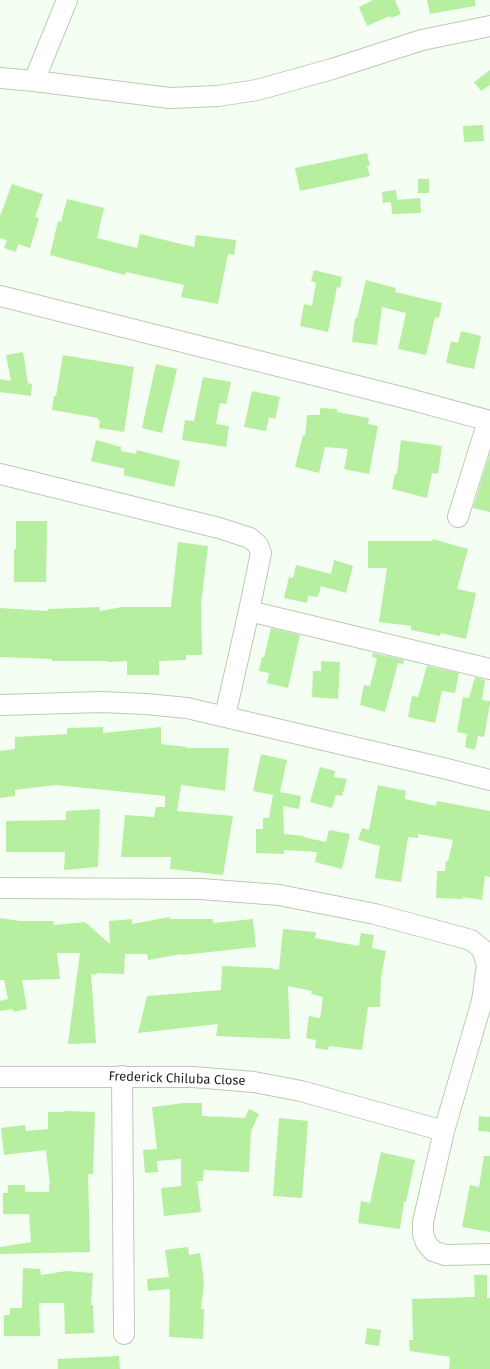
<!DOCTYPE html>
<html>
<head>
<meta charset="utf-8">
<style>
  body { margin:0 }
  canvas { display:block; background:#f5fef2 }
</style>
</head>
<body>
<canvas width="490" height="1369"></canvas>
<script>
const c = document.querySelector('canvas').getContext('2d');
c.lineJoin = 'round';
function fillPath(path, color) { c.fillStyle = color; c.fill(path, 'evenodd'); }
const poly = rows => new Path2D(rows.map(r => 'M' + r).join(''));
function stroke(path, color, width, dash) { c.strokeStyle = color; c.lineWidth = width; c.lineCap = dash ? 'butt' : 'round'; c.setLineDash(dash || []); c.stroke(path); }
function write(font, color, halo, rows, align = 'center') {
  c.font = font + ' "Fira Sans",sans-serif'; c.lineWidth = 3; c.setLineDash([]); c.textBaseline = 'middle'; c.strokeStyle = halo; c.fillStyle = color; for (const [text, x, y, turn = 0] of rows) {
    c.save(); c.translate(x, y); c.rotate((+turn || 0) * Math.PI / 180); c.textAlign = isNaN(turn) ? turn : align; if (halo) c.strokeText(text, 0, 0); c.fillText(text, 0, 0); c.restore();
  }
}
const building = poly([
  [373,0,395,0,401,14,391,18,390,16,367,26,359,7],
  [427,0,475,0,475,6,430,14],
  [490,70,490,85,481,91,474,82],
  [483,125,484,141,464,142,463,126],
  [367,153,370,166,367,166,370,176,300,191,295,168],
  [418,179,429,179,429,193,418,193],
  [12,184,43,194,35,217,39,218,30,248,18,244,16,252,4,248,7,240,0,238,0,216],
  [396,190,397,200,420,198,421,213,392,214,391,202,383,203,382,192],
  [67,199,104,208,97,238,137,248,140,234,194,247,196,235,236,240,234,255,228,254,218,304,181,297,184,285,126,272,125,275,50,255,58,221,61,222],
  [314,270,342,277,340,288,337,287,328,332,300,326,304,304,312,306,316,283,311,281],
  [366,280,396,288,395,292,442,303,439,318,435,317,426,355,398,349,406,313,382,307,377,345,352,342,355,318,357,318],
  [461,331,481,336,474,369,446,363,451,341,458,343],
  [23,352,28,383,32,384,31,396,0,392,0,379,11,381,6,355],
  [63,355,134,367,124,432,99,428,100,420,98,420,98,418,52,410,54,396,56,396],
  [156,364,177,369,162,433,142,428],
  [203,377,231,382,226,404,220,403,216,424,229,426,226,447,182,440,185,420,194,421],
  [252,391,280,397,275,419,269,417,266,431,244,427],
  [320,408,337,409,337,412,369,418,368,424,378,426,369,474,344,469,348,449,325,447,319,473,295,467,303,435,305,435,307,415,320,415],
  [96,440,121,447,121,451,136,454,137,450,180,461,174,487,123,475,125,469,91,461],
  [401,440,442,446,438,474,432,473,427,498,392,489,395,474,397,474],
  [490,453,490,512,473,508],
  [16,521,47,521,46,582,14,582,14,549,16,549],
  [433,539,468,549,457,589,476,593,466,639,441,633,440,636,411,630,411,626,379,622,387,568,368,568,368,541,432,541],
  [178,542,208,546,201,604,202,655,186,655,186,660,159,661,159,675,127,675,127,661,108,662,108,661,52,661,52,659,0,657,0,608,48,611,48,609,99,607,100,611,122,607,171,607],
  [334,560,353,566,346,593,321,586,318,597,308,596,307,603,284,598,289,577,293,578,296,565,331,574],
  [271,628,300,635,288,688,267,683,269,673,259,671,262,657,264,658],
  [373,653,404,660,403,664,398,663,385,712,360,705,364,685,370,686,377,658,372,657],
  [321,661,340,662,338,699,312,697,313,671,321,671],
  [427,666,459,673,455,693,442,691,435,723,408,717,412,696,418,697],
  [475,677,485,680,482,700,490,701,490,704,484,737,478,736,475,750,465,747,467,734,457,732,463,697,469,698],
  [103,727,103,733,161,727,161,744,187,747,187,748,229,748,225,791,181,785,177,811,233,816,223,875,170,869,171,857,121,857,125,815,154,817,156,807,165,807,165,796,56,785,15,790,15,796,0,798,0,751,15,749,15,737,67,734,67,728],
  [261,754,287,760,280,792,301,796,299,809,283,806,284,834,304,836,303,837,326,842,329,830,350,834,342,869,315,862,317,852,284,850,284,854,256,853,256,829,263,829,263,818,269,818,273,795,253,791],
  [320,767,335,771,334,777,347,779,342,796,336,795,332,808,310,802],
  [378,785,406,791,405,799,436,806,437,801,490,811,490,877,485,876,482,900,463,897,463,899,436,898,437,871,445,871,446,861,448,861,453,840,418,834,418,838,408,837,401,882,375,878,380,846,358,840,362,828,369,830],
  [100,809,98,867,64,870,65,852,6,852,6,821,66,820,66,811],
  [169,917,170,919,213,919,213,923,253,919,256,947,182,955,182,954,148,960,147,954,125,954,124,974,97,973,96,975,91,974,96,1043,68,1044,80,953,57,953,60,979,22,980,27,1009,13,1012,13,1009,0,1011,0,1001,8,999,4,980,0,980,0,918,20,921,53,921,54,925,85,922,110,944,109,921,132,919,132,924],
  [283,929,316,932,315,938,359,946,361,933,374,935,372,948,386,951,381,978,380,1007,368,1007,362,1050,329,1046,328,1050,315,1048,316,1040,306,1038,309,1016,320,1018,323,997,311,994,312,991,288,986,290,1039,216,1036,218,1024,138,1033,147,996,221,990,222,966,269,968,279,970],
  [184,1103,202,1103,202,1116,245,1118,249,1109,259,1114,251,1131,249,1172,204,1170,203,1181,197,1181,201,1212,164,1216,161,1188,181,1186,181,1159,157,1161,158,1172,145,1173,143,1150,157,1149,152,1107],
  [64,1111,95,1112,93,1174,88,1174,90,1252,0,1254,0,1247,31,1242,29,1214,3,1214,3,1193,8,1193,8,1185,25,1185,25,1192,49,1192,49,1185,50,1185,46,1150,4,1155,1,1128,25,1125,26,1131,48,1129,48,1112,64,1112],
  [479,1116,490,1117,490,1132,478,1131],
  [279,1118,308,1121,302,1198,273,1196],
  [381,1152,415,1160,406,1202,404,1201,400,1229,358,1223,361,1201,370,1203],
  [484,1156,490,1156,490,1232,462,1227,470,1185,479,1187],
  [188,1247,189,1255,200,1253,204,1282,201,1309,204,1309,203,1339,169,1337,170,1289,148,1291,147,1279,169,1277,165,1250],
  [23,1268,40,1269,41,1275,66,1271,93,1273,91,1305,93,1305,94,1333,65,1334,64,1303,39,1303,40,1336,4,1336,4,1315,10,1315,10,1308,22,1308],
  [474,1275,487,1275,487,1298,490,1298,490,1369,449,1369,450,1357,410,1351,409,1340,413,1340,412,1299,475,1297],
  [367,1328,381,1330,379,1346,365,1344],
  [119,1356,120,1369,58,1369,58,1359]
]);
const minor = poly([
  [0,78,34,81,170,98,218,96,257,90,332,69,422,40,490,26],
  [34,81,67,0],
  [0,296,409,399,490,421],
  [0,474,219,528,250,538,258,545,261,553,249,611,225,716],
  [458,517,488,421],
  [249,611,490,669],
  [0,705,102,702,146,704,187,708,443,768,490,780],
  [0,888,201,889,279,895,375,914,471,940,482,949,487,965,482,1001,444,1131,423,1222,423,1234,426,1243,433,1251,445,1255,490,1254],
  [122,1076,124,1334],
  [0,1077,193,1077,254,1082,301,1091,444,1131]
]);
const streetNames = [
  ["Frederick Chiluba Close",177,1079,2]
];
fillPath(building, '#b6ef9f');
stroke(minor, '#bccab6', 22);
stroke(minor, '#fff', 20);
write('13px', '#1c221a', '#fff', streetNames);
</script>
</body>
</html>
